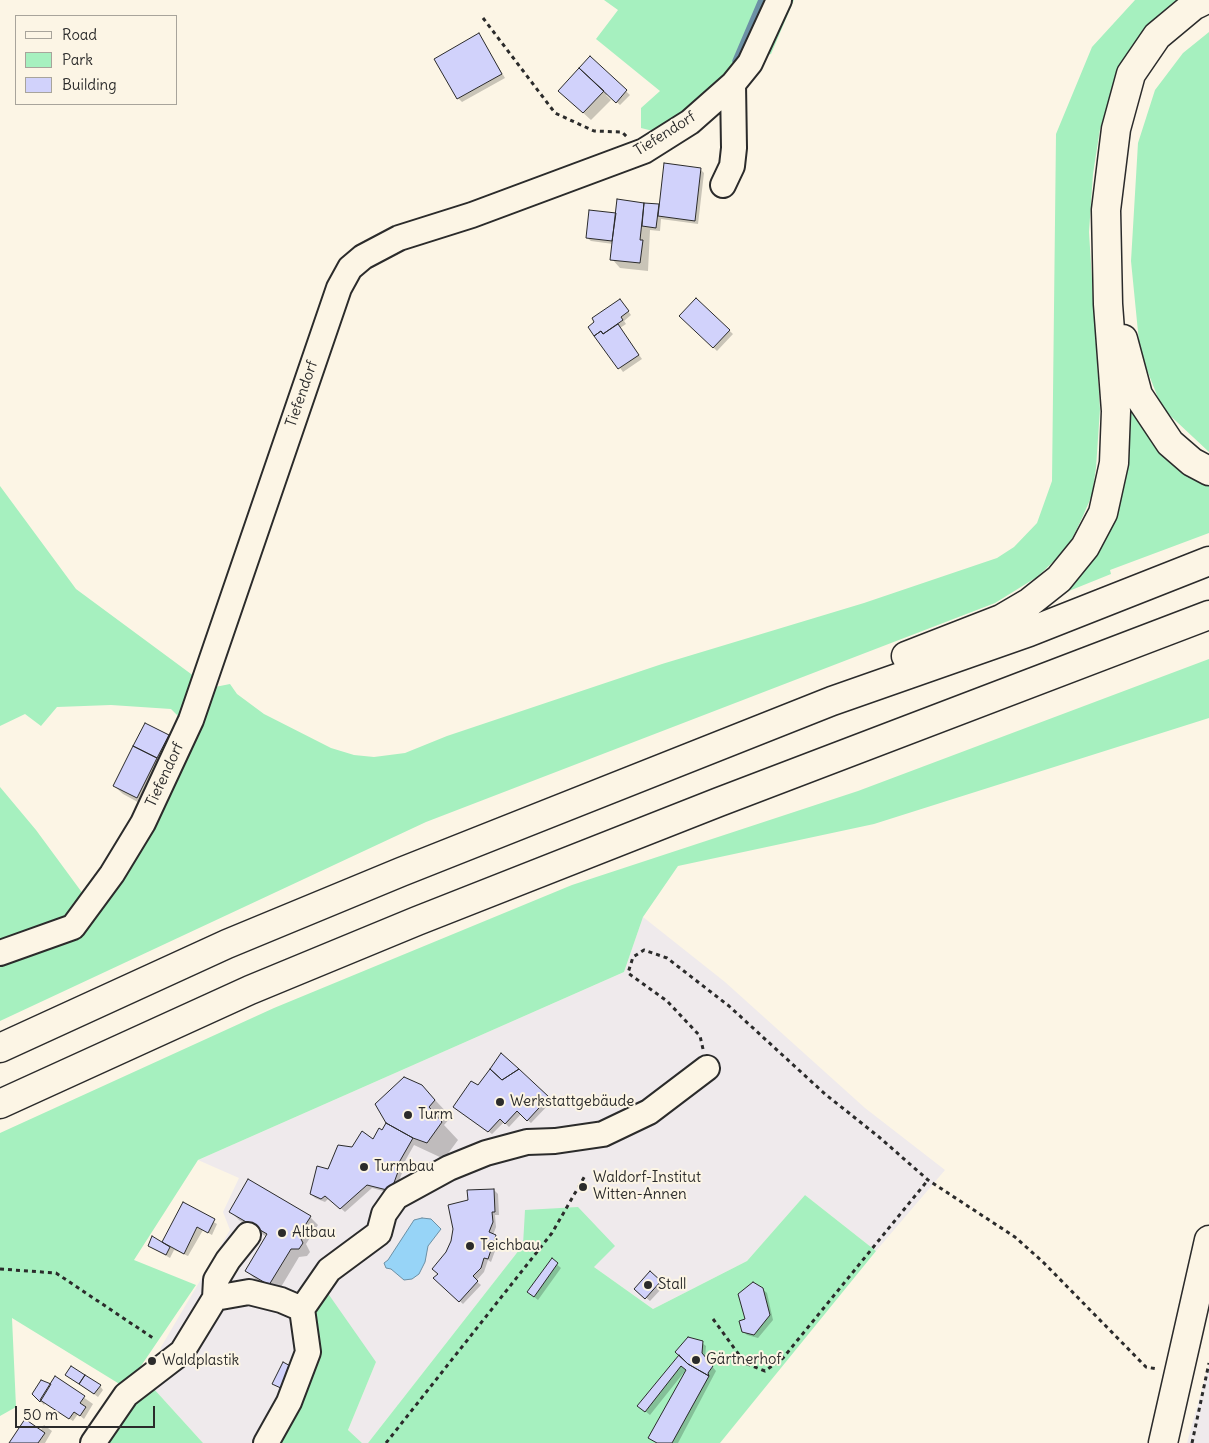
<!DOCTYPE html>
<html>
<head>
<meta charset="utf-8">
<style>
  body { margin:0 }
  #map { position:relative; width:1209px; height:1443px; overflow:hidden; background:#fcf5e5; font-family:Delius,sans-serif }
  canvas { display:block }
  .legend { position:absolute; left:15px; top:15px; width:162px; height:90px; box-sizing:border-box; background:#fcf5e5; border:1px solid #a8a49b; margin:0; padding:6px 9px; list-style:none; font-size:15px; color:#2b2b2b }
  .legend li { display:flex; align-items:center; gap:10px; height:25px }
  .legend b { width:25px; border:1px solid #a8a49b }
  .scale { position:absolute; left:15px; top:1406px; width:140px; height:22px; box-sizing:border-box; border:2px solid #2b2b2b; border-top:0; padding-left:6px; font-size:15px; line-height:18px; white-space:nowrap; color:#2b2b2b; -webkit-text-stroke:4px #fcf5e5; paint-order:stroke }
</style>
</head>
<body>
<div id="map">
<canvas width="1209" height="1443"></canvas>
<ul class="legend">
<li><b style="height:6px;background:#fcf5e5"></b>Road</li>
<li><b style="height:14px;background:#a6f0bf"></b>Park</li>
<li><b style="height:14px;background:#d1d2fb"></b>Building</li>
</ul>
<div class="scale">50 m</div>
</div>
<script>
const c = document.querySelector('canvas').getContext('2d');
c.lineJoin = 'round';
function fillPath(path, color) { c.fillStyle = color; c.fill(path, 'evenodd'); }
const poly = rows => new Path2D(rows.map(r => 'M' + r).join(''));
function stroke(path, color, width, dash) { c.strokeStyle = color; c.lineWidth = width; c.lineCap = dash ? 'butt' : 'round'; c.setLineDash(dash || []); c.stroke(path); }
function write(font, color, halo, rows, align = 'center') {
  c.font = font + ' Delius,sans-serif'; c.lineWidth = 4; c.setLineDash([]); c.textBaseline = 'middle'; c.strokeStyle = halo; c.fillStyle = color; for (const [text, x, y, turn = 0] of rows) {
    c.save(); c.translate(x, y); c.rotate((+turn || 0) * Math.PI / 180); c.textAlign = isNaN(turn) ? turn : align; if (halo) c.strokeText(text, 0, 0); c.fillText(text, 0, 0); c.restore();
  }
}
const built = poly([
  [643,917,725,982,865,1108,945,1170,876,1251,805,1195,747,1261,653,1309,594,1267,523,1245,368,1443,362,1443,348,1430,376,1362,314,1337,301,1405,278,1443,203,1443,154,1389,154,1375,161,1347,230,1230,223,1212,239,1178,198,1160,624,972],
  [1209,1364,1209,1443,1187,1443]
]);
const green = poly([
  [604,0,794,0,771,54,745,60,661,133,641,128,641,108,660,91,596,39,618,10],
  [1135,0,1182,0,1129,55,1114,84,1100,129,1093,174,1089,232,1100,409,1096,468,1092,495,1083,516,1071,541,1054,561,1037,577,995,603,426,822,0,1021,0,956,83,926,196,734,171,709,111,705,57,707,41,726,25,714,0,726,0,486,76,589,210,688,230,684,237,694,264,714,331,748,354,755,374,757,405,753,447,736,662,664,864,603,997,558,1014,547,1037,523,1052,481,1056,134,1092,47],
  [1209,32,1209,452,1162,408,1140,352,1131,261,1138,143,1155,90,1183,53],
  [1122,387,1209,478,1209,533,1110,570,1111,574,1054,597,1080,566],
  [1209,659,1209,718,874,824,678,866,643,917,624,972,198,1160,134,1260,196,1285,126,1388,12,1318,16,1407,0,1416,0,1133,274,1008,572,885,858,791],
  [0,787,36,830,89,902,62,918,0,939],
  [805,1195,876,1251,720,1443,368,1443,523,1245,525,1210,578,1207,615,1246,594,1267,653,1309,747,1261],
  [327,1292,376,1362,348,1430,362,1443,278,1443,301,1405,314,1337,310,1310],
  [146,1386,154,1389,203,1443,102,1443]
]);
const water = poly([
  [422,1218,431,1219,441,1229,428,1246,425,1262,419,1274,412,1279,404,1280,391,1269,386,1268,384,1263,388,1260,414,1220,422,1218]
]);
const shadow = poly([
  [479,35,505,78,462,102,458,98],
  [590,58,630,95,620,105,608,94,606,95,611,100,591,120,568,99],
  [700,169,704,173,698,224,661,219,660,231,650,230,648,271,620,268,612,259,613,244,591,241,587,238,615,215,618,201,660,206],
  [696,300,733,334,717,351,680,316],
  [623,304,631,315,624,321,626,324,620,328,642,359,623,372,590,327],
  [168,736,176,744,145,806,123,794,114,786],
  [502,1055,551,1102,531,1123,521,1114,509,1127,504,1122,492,1134,458,1110],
  [422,1086,451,1117,444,1125,458,1140,444,1159,414,1145,400,1170,402,1173,394,1194,372,1188,345,1212,329,1198,325,1202,315,1198,311,1194,329,1170,353,1149,374,1140],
  [248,1181,310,1217,318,1225,306,1244,310,1252,307,1256,299,1257,278,1292,255,1279,247,1271,267,1237,239,1220,231,1212],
  [494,1190,498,1194,499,1215,495,1215,496,1227,493,1235,499,1240,491,1262,488,1260,484,1272,476,1281,481,1285,463,1304,435,1278,439,1274,469,1201],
  [183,1204,217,1224,212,1235,203,1230,188,1256,174,1250,170,1258,149,1246,163,1243],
  [552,1260,561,1268,538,1300,533,1296],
  [650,1273,664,1286,650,1301,636,1289],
  [762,1289,767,1293,773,1320,758,1338,747,1335,743,1331],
  [702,1343,706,1346,705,1358,716,1371,678,1443,656,1443,650,1438,689,1366,650,1415,639,1406],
  [56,1378,93,1404,84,1419,78,1414,73,1421,45,1403,44,1405,33,1394,51,1385],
  [71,1378,100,1386,103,1390,98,1397],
  [44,1425,52,1431,45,1443,10,1443,40,1431]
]);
const stream = poly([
  [735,61,761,0]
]);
const building = poly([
  [479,33,502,74,457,99,434,59,479,33],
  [590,56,627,90,616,103,579,68,590,56],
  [579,68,604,91,583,113,558,91,579,68],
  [664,163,701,168,695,221,658,216,664,163],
  [617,199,644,203,640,240,643,240,640,263,610,260,617,199],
  [644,203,659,204,656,228,642,226,644,203],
  [589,210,616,213,612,241,586,238,589,210],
  [696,298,730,330,713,348,679,316,696,298],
  [620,299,629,311,621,317,623,320,603,334,601,331,594,336,588,327,594,322,592,318,620,299],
  [618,324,639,355,618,369,594,336,601,331,603,334,618,324],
  [145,723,169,735,157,758,133,746,145,723],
  [133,746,157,758,137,798,113,786,133,746],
  [501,1053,519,1069,502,1080,490,1069,501,1053],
  [490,1069,502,1080,519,1069,549,1097,527,1121,517,1111,505,1124,500,1119,488,1132,453,1107,471,1081,478,1085,490,1069],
  [404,1077,422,1085,435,1100,429,1107,442,1122,427,1143,413,1138,386,1123,375,1104,404,1077],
  [386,1123,413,1138,397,1166,399,1169,391,1191,367,1185,340,1209,325,1196,321,1199,310,1194,317,1166,328,1169,338,1145,352,1147,362,1131,373,1139,379,1128,382,1130,386,1123],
  [248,1179,311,1216,299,1235,303,1243,299,1249,291,1249,269,1285,245,1271,267,1234,229,1212,248,1179],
  [494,1189,495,1212,492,1212,493,1222,489,1232,496,1235,488,1259,484,1258,481,1268,473,1276,478,1281,459,1302,433,1278,438,1274,432,1269,446,1252,451,1241,453,1229,448,1205,468,1200,467,1190,494,1189],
  [183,1202,215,1219,208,1233,197,1227,184,1254,162,1242,183,1202],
  [152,1236,170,1247,166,1255,148,1246,152,1236],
  [552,1258,558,1263,534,1297,527,1292,552,1258],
  [650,1271,661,1281,645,1299,634,1289,650,1271],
  [753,1282,763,1288,770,1315,754,1335,742,1332,739,1321,745,1319,738,1294,753,1282],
  [688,1337,703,1341,702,1353,713,1366,708,1373,709,1376,688,1364,675,1352,688,1337],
  [679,1355,688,1364,709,1376,672,1443,657,1443,648,1438,686,1370,681,1366,645,1412,637,1406,679,1355],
  [283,1362,294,1368,283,1389,272,1384,283,1362],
  [71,1366,85,1375,79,1384,65,1375,71,1366],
  [85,1375,101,1385,94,1394,79,1384,85,1375],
  [55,1376,85,1396,80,1403,86,1407,80,1416,74,1412,69,1419,40,1400,55,1376],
  [41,1380,51,1384,40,1402,32,1394,41,1380],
  [25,1419,45,1433,38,1443,9,1443,25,1419]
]);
const path = poly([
  [483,18,555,113,594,131,622,132,627,137],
  [703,1049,700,1036,667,1001,628,973,633,957,644,950,667,958,729,1006,825,1094,879,1137,928,1180,1015,1237,1043,1262,1146,1367,1157,1369],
  [0,1269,56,1273,153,1338],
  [713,1319,745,1363,765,1371,783,1358,928,1180],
  [386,1443,552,1233,586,1174],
  [1192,1443,1209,1363]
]);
const minor = poly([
  [723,185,732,166,734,148,733,84],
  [0,953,73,927,112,874,143,823,191,720,339,288,350,268,363,257,399,238,472,215,644,151,690,122,733,84,750,63,779,0],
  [215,1298,216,1280,228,1260,248,1235],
  [93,1443,126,1395,182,1352,215,1298,249,1292,281,1300,302,1309,329,1270,379,1233,384,1214,396,1197,449,1168,486,1153,527,1142,555,1141,603,1134,649,1112,707,1068],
  [266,1443,289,1402,308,1352,302,1309]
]);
const major = poly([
  [1163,1443,1209,1240]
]);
const highway = poly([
  [1123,339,1138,395,1170,443,1192,462,1209,471],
  [906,656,1001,619,1030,602,1059,579,1085,547,1103,513,1114,463,1116,411,1108,304,1106,210,1116,129,1131,74,1157,36,1193,6,1205,0],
  [0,1048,227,944,401,872,832,701,1029,632,1209,561],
  [0,1104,250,990,417,921,719,802,1209,615]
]);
const markers = [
  [500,1102,5,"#2b2b2b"],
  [408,1115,5,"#2b2b2b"],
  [364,1167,5,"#2b2b2b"],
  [583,1187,5,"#2b2b2b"],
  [282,1233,5,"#2b2b2b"],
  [470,1246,5,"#2b2b2b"],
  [648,1285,5,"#2b2b2b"],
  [696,1360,5,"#2b2b2b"],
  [152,1361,5,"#2b2b2b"]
];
const streetNames = [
  ["Tiefendorf",665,134,-32],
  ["Tiefendorf",302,394,-71],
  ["Tiefendorf",165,775,-65]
];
const poiNames = [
  ["Werkstattgebäude",510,1102],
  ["Turm",418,1115],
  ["Turmbau",374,1167],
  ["Waldorf-Institut",593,1178],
  ["Witten-Annen",593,1195],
  ["Altbau",292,1233],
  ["Teichbau",480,1246],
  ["Stall",658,1285],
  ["Gärtnerhof",706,1360],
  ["Waldplastik",162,1361]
];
fillPath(built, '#efeaec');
fillPath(green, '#a6f0bf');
fillPath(water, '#97d4f7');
stroke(water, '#6c90a5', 1);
fillPath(shadow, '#0003');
stroke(stream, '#6c90a5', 5.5);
fillPath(building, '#d1d2fb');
stroke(building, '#2b2b2b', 1);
stroke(minor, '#2b2b2b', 28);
stroke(major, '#2b2b2b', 31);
stroke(highway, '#2b2b2b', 31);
stroke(path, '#2b2b2b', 3, [4, 4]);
stroke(minor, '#fcf5e5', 24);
stroke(major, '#fcf5e5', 28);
stroke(highway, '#fcf5e5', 28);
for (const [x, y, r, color] of markers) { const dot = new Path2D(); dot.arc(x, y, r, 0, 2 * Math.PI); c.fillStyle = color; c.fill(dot); stroke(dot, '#fcf5e5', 2); }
write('15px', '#2b2b2b', '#fcf5e5', streetNames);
write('15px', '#2b2b2b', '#fcf5e5', poiNames, 'left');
</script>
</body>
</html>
